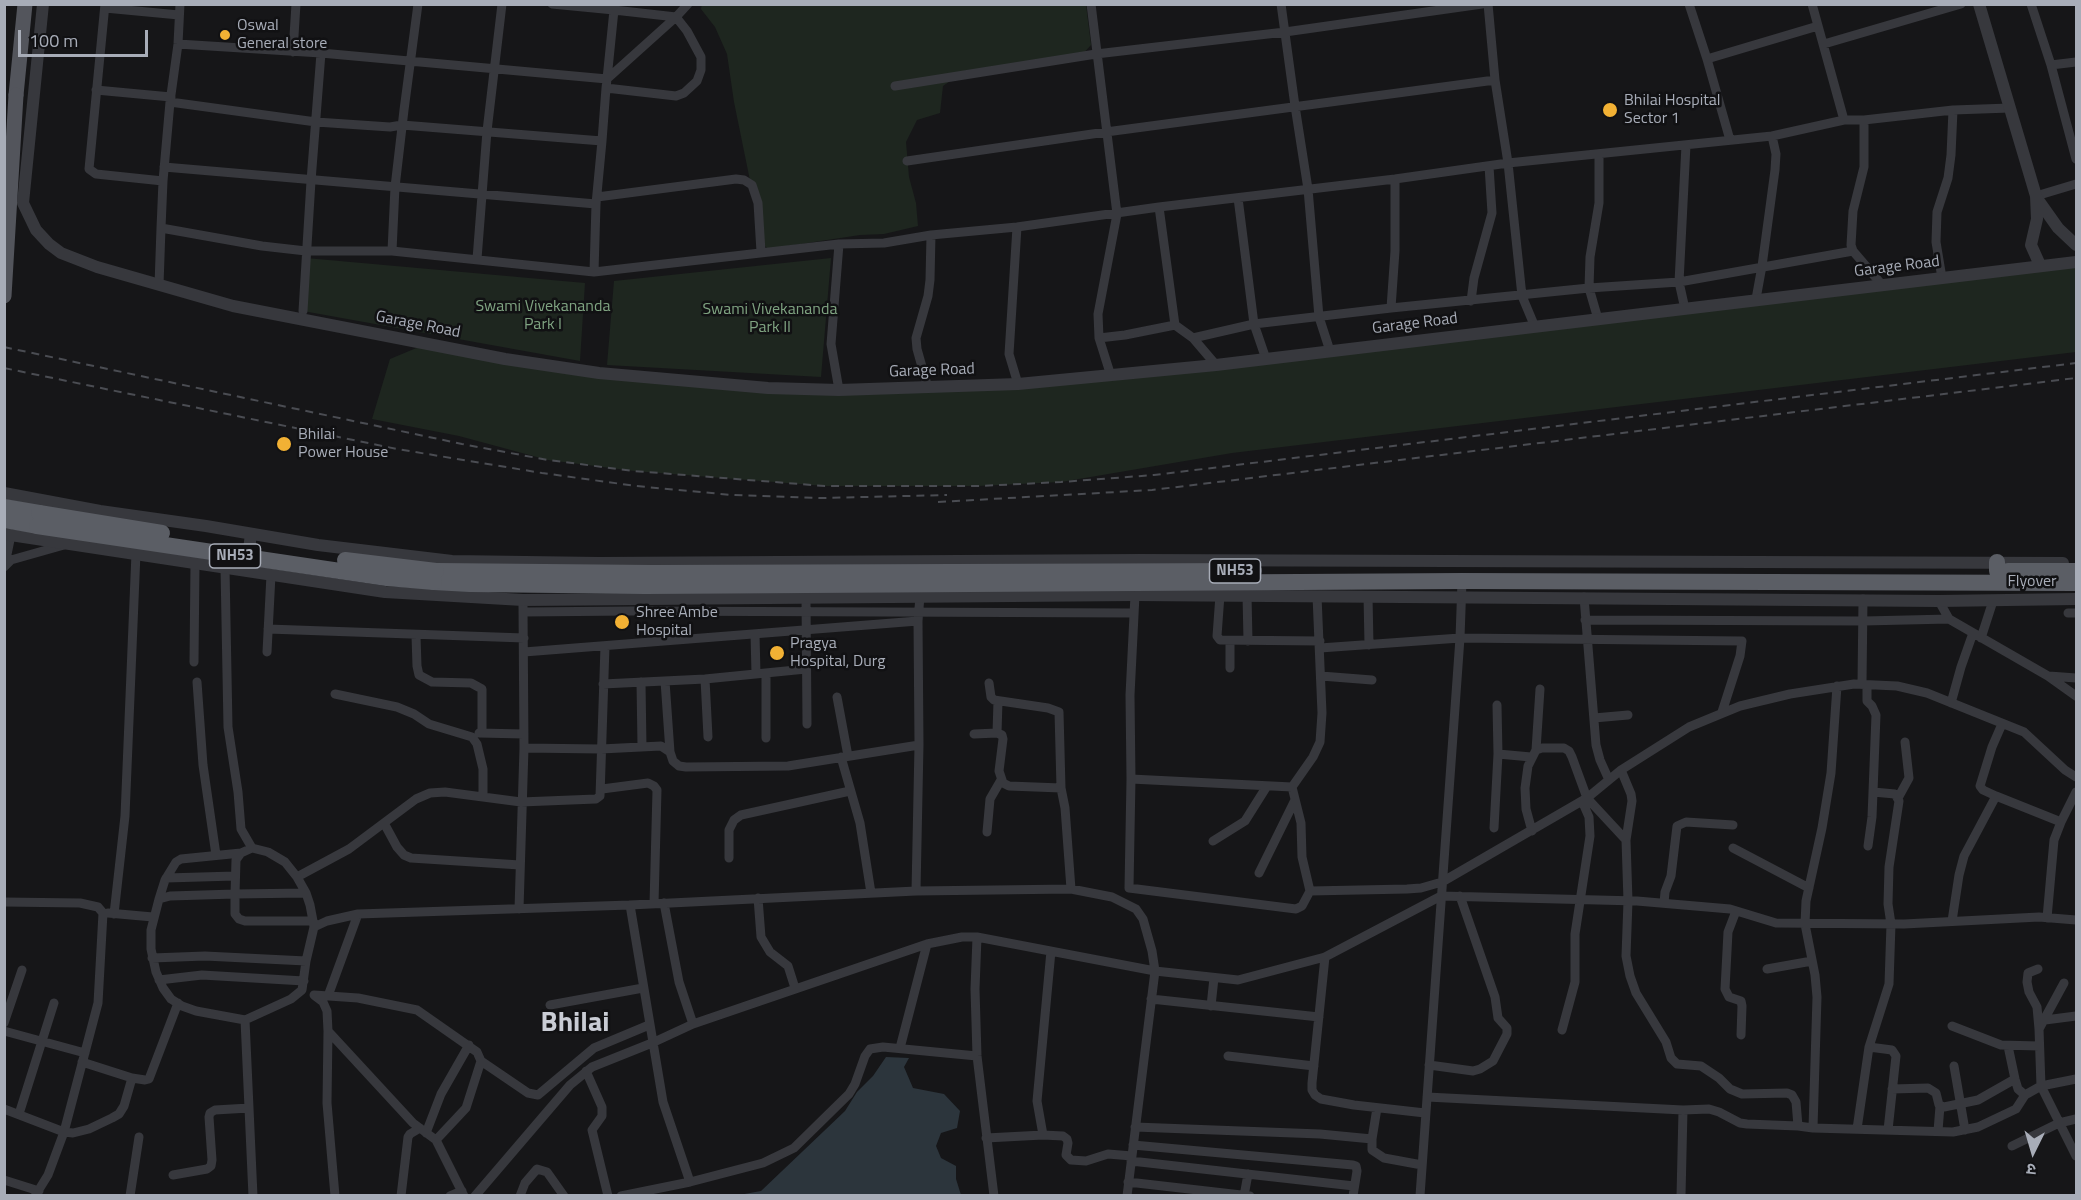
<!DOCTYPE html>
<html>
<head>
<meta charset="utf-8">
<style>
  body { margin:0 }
  #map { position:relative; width:2081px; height:1200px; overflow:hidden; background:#161618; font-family:"Titillium Web","Noto Sans Devanagari",sans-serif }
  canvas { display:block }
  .frame { position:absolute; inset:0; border:6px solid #a8adb8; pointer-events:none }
  .north { position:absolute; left:2003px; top:1122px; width:60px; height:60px; -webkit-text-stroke:4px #111113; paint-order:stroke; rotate:185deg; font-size:16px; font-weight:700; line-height:24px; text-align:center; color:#a8adb8 }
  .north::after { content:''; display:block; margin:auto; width:21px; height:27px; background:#a8adb8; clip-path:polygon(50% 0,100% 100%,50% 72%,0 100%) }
  .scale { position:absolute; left:18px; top:30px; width:130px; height:27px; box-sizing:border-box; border:3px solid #a8adb8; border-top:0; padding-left:8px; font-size:18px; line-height:21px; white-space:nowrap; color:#a8adb8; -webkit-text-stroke:4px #111113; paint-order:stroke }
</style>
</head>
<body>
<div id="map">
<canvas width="2081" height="1200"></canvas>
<div class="frame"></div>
<div class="north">उ</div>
<div class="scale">100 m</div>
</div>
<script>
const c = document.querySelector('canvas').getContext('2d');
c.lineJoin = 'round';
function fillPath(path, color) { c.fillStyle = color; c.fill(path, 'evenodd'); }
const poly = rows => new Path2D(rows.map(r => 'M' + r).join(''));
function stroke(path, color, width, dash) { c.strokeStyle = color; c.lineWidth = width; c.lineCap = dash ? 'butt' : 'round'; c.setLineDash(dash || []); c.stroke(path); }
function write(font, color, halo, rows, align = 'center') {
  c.font = font + ' "Titillium Web",sans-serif'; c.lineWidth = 5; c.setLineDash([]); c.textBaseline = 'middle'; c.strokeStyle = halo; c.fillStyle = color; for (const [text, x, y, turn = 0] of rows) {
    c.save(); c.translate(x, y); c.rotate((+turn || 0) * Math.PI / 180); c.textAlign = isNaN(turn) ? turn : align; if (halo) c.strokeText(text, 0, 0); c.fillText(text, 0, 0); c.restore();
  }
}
const green = poly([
  [702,4,1086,5,1091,45,1081,56,964,71,943,86,940,113,917,120,906,142,909,177,916,203,918,226,884,234,860,235,768,249,765,246,755,205,734,102,727,54,715,27,701,9],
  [306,258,585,283,580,361,303,311],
  [831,258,821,377,607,365,614,281],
  [2076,262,2076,352,1232,453,1061,482,979,486,825,486,634,471,548,460,459,436,372,419,390,359,426,344,599,373,768,388,1018,384]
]);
const water = poly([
  [886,1057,909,1058,904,1067,913,1088,944,1094,960,1111,957,1128,941,1133,936,1146,941,1158,956,1166,956,1179,961,1195,739,1195,761,1191,845,1111,857,1092,873,1076]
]);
const minor = poly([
  [105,4,89,169,96,174,163,181],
  [552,4,614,10],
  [1091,4,1117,214,1098,314,1099,338,1111,376],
  [1281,4,1295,106,1308,189,1319,317,1330,351],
  [1488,4,1495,80,1508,163,1522,296,1535,327],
  [1689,4,1707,59,1730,140],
  [1812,4,1844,120],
  [2031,4,2051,65,2076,159],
  [105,8,179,15],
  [178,44,321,53,607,79,676,17,688,4],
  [1824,44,1961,4],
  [293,52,296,4],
  [1707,59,1818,26],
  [2051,65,2076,62],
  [895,86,1096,54,1285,32,1482,4],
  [96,90,171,97],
  [170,102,316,122,390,127,402,125,602,141],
  [1864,120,1864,167,1853,211,1851,245,1853,251,1883,286],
  [907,161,1106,132,1495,80],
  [164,167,596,204],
  [2036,196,2076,184],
  [597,197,736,179,744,180,752,185,758,203,761,252],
  [1238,198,1254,324,1266,359],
  [1159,207,1175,325,1193,338,1216,365],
  [1017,227,1009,354,1018,384],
  [161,228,163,181,170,102,178,44,180,4],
  [392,251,395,187,404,110,418,4],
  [477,259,487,131,502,4],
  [594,272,596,204,602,141,606,88,607,79,614,10,676,17,687,31,701,57,701,70,697,81,684,93,676,96,606,88],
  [1942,278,1936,242,1937,212,1948,178,1951,155,1953,110],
  [159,285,161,228,262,246,306,251,392,251,594,272,839,244,884,243,931,235,1017,227,1159,207,1395,179,1508,163,1772,136,1844,120,1864,120,1953,110,2010,108],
  [1756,299,1762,266,1775,170,1776,154,1772,136],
  [1471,301,1474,278,1492,213,1489,166],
  [1391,308,1395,251,1395,179],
  [1685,309,1679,282,1686,145],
  [303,311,311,181,321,53],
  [1598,319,1589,288,1590,257,1599,203,1599,154],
  [1099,338,1125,335,1175,325],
  [1193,338,1254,324,1391,308,1589,288,1679,282,1853,251],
  [928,388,917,349,916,338,928,296,930,280,931,235],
  [839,390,831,344,839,244],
  [5,564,11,535],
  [4,567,11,560,64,545],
  [225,568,228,727,238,792,241,829,252,848],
  [1135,595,1130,695,1131,779,1129,888,1296,909,1302,906,1310,891,1407,889,1421,888,1442,882,1587,798,1621,770,1689,727,1740,706,1790,694,1854,684,1897,686,1927,693,2024,732,2065,770,2076,777],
  [1220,595,1217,636,1220,640,1320,641],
  [1247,595,1248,641],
  [1368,596,1369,645],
  [806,597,807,724],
  [1584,597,1596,745,1600,760,1609,780],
  [1939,601,1949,619,2048,676,2076,696],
  [524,612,631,611,1134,613],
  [2068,613,2076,613],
  [1585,620,1864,621,1949,619],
  [268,629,524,638],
  [755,634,756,674],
  [416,636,417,666,419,675,432,682,471,683,482,689,482,733],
  [1981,638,1992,604],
  [1320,648,1460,638,1742,641,1740,656,1722,712],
  [267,652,271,575],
  [524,652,918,621],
  [194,662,195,563],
  [1230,668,1230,641],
  [1321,676,1372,680],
  [2049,676,2076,678],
  [705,679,708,737],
  [665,681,670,752],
  [197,682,203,765,216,855],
  [641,682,642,747],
  [989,683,991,697,994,700,1048,708,1059,712,1061,788,1065,808,1071,889],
  [603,684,705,679,806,669],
  [1862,684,1863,599],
  [335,694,397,707,414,714,429,724,472,737,477,744,483,769,483,797],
  [837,697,848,756],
  [1951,703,1961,667,1973,633],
  [1594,718,1628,715],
  [479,733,524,734],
  [997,733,998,701],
  [974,734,997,733,1002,735,1003,739,999,771,1003,783,1009,786,1061,788],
  [766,738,766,674],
  [524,748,601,749,661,746,670,752,673,761,679,766,686,767,788,766,919,745],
  [1536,750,1540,689],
  [1498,754,1531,757],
  [841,757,860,823,871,893],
  [1621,770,1631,794,1632,801,1626,840],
  [1131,779,1292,787],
  [602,789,648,783,654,786,657,790,654,904],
  [1996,796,1983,790,1980,786,1992,747,2002,724],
  [1898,798,1909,778,1905,742],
  [384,823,397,847,404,855,411,858,520,865],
  [1494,828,1498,754,1497,705],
  [1532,831,1526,809,1525,788,1528,766,1536,750,1542,748,1564,748,1569,751,1572,757,1587,798,1626,840,1628,901,1626,956,1630,976,1636,993,1666,1042,1671,1058,1677,1064,1701,1066,1719,1078,1730,1089,1742,1094,1787,1093,1792,1095,1796,1102,1798,1126],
  [987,832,990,799,1001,780],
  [1213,841,1245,821,1267,786],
  [1868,846,1872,817,1873,792],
  [1733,848,1809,888],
  [729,858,729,830,734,820,741,815,850,791],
  [1259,873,1295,800],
  [297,877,349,849,416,799,430,793,445,792,521,802,596,799,600,796,605,646],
  [166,878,235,876],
  [916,891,919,745,918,621,920,596],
  [1310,891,1302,857,1301,823,1292,787,1313,757,1320,742,1322,713,1317,596],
  [306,893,235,894,170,896,159,899,151,930,151,949,156,972,163,988,171,999,182,1006,196,1011,245,1020,291,999,302,990,306,961,314,927,313,921,310,905,306,893,297,877,285,862,268,852,252,848,241,853,236,860,235,894,235,914,239,919,245,921,313,921],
  [758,898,761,937,770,952,788,966,795,988],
  [159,899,165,880,176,862,181,859,241,853],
  [4,902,80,903,98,907,103,913,98,1003,64,1132,48,1175,35,1196],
  [664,903,679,982,693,1024],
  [1664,903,1665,892,1671,876,1677,826,1686,822,1733,825],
  [630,905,663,1102,690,1182],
  [519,909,524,748,523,606],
  [1736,911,1728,932,1725,989,1729,997,1741,1001,1742,1006,1741,1035],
  [108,913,153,917],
  [114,914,125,816,136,553],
  [2047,918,2054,840,2061,822],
  [1952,921,1959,875,1964,856,1996,796,2061,822,2076,792],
  [314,927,327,921,358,914,630,905,916,891,1071,889,1112,897,1136,909,1143,919,1152,951,1155,971,1127,1196],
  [977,937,975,989,977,1056,994,1196],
  [1325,957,1312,1083,1312,1090,1315,1095,1321,1099,1354,1105,1425,1113],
  [152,958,205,956,306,961],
  [1767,969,1812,961],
  [2038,969,2028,973,2027,982,2029,992,2037,1007,2039,1029],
  [159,980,202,975,304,981],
  [2064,983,2039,1029,2041,1086,2076,1156],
  [314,995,358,998,417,1010,477,1052,481,1061,466,1108,436,1140],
  [315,996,323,1002,327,1011,328,1031,413,1123,436,1140,464,1196],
  [328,996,358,914],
  [1151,999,1319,1017],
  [550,1005,643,988],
  [1211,1006,1214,978],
  [245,1020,253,1196],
  [2045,1020,2076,1016],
  [4,1023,22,970],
  [1952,1026,2001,1045,2039,1046],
  [1562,1030,1575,982,1575,934,1590,836,1589,817,1582,801],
  [4,1031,85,1053],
  [328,1031,327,1103,335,1196],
  [2008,1046,2015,1079,2018,1089,2025,1095],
  [1869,1047,1892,1050,1896,1056,1888,1130],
  [900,1048,927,944],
  [1228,1056,1314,1066],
  [481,1061,528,1093,538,1095,594,1048,649,1025],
  [82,1062,132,1078],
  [1429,1065,1473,1071,1480,1069,1493,1061,1507,1034,1507,1028,1498,1018,1495,997,1460,896],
  [1954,1066,1965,1130],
  [586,1071,602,1107,602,1116,592,1130,608,1196],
  [1892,1089,1928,1088,1936,1093,1939,1105,1944,1107,1978,1100,2015,1079],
  [1427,1097,1683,1110,1709,1109,1719,1112,1740,1123,1747,1124,1798,1126,1813,1128,1953,1132,1978,1127,2016,1109,2025,1095,2041,1086,2076,1079],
  [4,1109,64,1132,73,1133,89,1129,112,1118,119,1114,124,1106,132,1078,145,1080,149,1079,178,1003],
  [19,1114,54,1003],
  [1135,1127,1320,1134,1372,1139,1372,1150,1384,1158,1422,1165],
  [1813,1128,1817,997,1815,975,1805,924,1806,901,1822,828,1831,773,1837,686],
  [1857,1129,1869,1047,1889,984,1891,924,1888,904,1889,867,1899,801,1895,794,1873,792,1876,715,1872,706,1867,701,1867,685],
  [1938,1131,1940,1106],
  [426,1133,441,1094,469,1045],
  [1043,1135,1037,1101,1051,951],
  [986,1138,1043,1135,1063,1136,1067,1139,1068,1143,1066,1155,1071,1160,1086,1161,1108,1154,1132,1156],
  [1372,1139,1377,1108],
  [1133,1145,1353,1165,1356,1166,1357,1171,1353,1196],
  [2012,1146,2059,1123,2076,1119],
  [1131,1161,1354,1186],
  [173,1175,207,1169,211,1166,212,1160,209,1117,210,1113,215,1110,249,1108],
  [4,1180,39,1191],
  [1128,1182,1250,1196],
  [130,1196,139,1137],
  [401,1196,408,1137,410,1134,420,1128],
  [450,1196,462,1191],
  [475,1196,570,1085,592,1067,652,1043,693,1024,927,944,962,937,977,937,1155,971,1238,980,1325,957,1441,896,1637,901,1730,909,1776,923,1904,924,2039,917,2076,920],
  [520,1196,525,1183,537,1169,547,1172,564,1196],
  [621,1196,690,1182,763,1163,794,1148,849,1094,855,1084,865,1056,870,1049,883,1047,977,1056],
  [1244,1196,1248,1174],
  [1420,1196,1460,638,1462,581],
  [1681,1196,1683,1110]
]);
const tertiary = poly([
  [43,4,23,203,36,230,49,244,61,253,97,267,233,306,505,359,599,373,768,388,839,390,1018,384,1216,365,2076,262],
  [1979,4,2036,196,2037,219,2031,245,2040,265],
  [2036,197,2058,228,2076,245],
  [4,493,100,511,206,526,318,545,452,561,599,563,1139,560,2063,563],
  [4,534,385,592,523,600,1135,595,1939,601,2076,599],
  [247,565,251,534]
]);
const primary = poly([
  [16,95,25,4]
]);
const trunk = poly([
  [4,507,39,513],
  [4,520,37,526],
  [1997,562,1997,571],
  [436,571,653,573,1254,571],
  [2008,571,2076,571],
  [434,582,470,584,645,586,1462,581,2076,583]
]);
const rail = poly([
  [4,347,462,444,548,460,634,471,825,486,979,486,1061,482,1154,475,2076,363],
  [4,368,397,449,542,473,636,486,732,495,822,498,947,495],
  [938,502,1152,490,2076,378]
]);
const primaryBridge = poly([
  [4,296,16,95]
]);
const trunkBridge = poly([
  [39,513,162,533],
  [37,526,387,578,434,582],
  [345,560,436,571]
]);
const markers = [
  [225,35,6,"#f2b134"],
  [1610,110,8,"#f2b134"],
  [284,444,8,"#f2b134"],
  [622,622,8,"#f2b134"],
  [777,653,8,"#f2b134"]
];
const shields = [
  [235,556,51],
  [1235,571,51]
];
const shieldNames = [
  ["NH53",235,556],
  ["NH53",1235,571]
];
const poiNames = [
  ["Oswal",237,26],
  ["General store",237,44],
  ["Bhilai Hospital",1624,101],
  ["Sector 1",1624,119],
  ["Bhilai",298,435],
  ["Power House",298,453],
  ["Shree Ambe",636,613],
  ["Hospital",636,631],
  ["Pragya",790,644],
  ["Hospital, Durg",790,662]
];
const streetNames = [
  ["Garage Road",1897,267,-7],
  ["Garage Road",1415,324,-7],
  ["Garage Road",418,325,11],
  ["Garage Road",932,371,-2],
  ["Flyover",2032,582]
];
const parkNames = [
  ["Swami Vivekananda",543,307],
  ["Park I",543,325],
  ["Swami Vivekananda",770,310],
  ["Park II",770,328]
];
const townNames = [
  ["Bhilai",575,1024]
];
fillPath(green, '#1e261f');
fillPath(water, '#2c353c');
stroke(minor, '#37383d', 9);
stroke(tertiary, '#37383d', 12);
stroke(primary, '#53555c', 15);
stroke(trunk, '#5b5e65', 16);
stroke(rail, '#4a4c52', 2, [8, 6]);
stroke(primaryBridge, '#53555c', 15);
stroke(trunkBridge, '#5b5e65', 16);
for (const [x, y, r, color] of markers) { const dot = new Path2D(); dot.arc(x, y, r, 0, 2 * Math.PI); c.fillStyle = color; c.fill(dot); stroke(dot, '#111113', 2); }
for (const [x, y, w] of shields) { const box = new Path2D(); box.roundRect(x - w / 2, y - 12, w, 24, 4.5); c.fillStyle = '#111113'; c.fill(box); stroke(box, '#a8adb8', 1.5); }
write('bold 15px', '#a8adb8', null, shieldNames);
write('16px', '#a8adb8', '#111113', poiNames, 'left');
write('16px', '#a8adb8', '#111113', streetNames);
write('16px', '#7fa381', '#111113', parkNames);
write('bold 28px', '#c9ccd4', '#111113', townNames);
</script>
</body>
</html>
